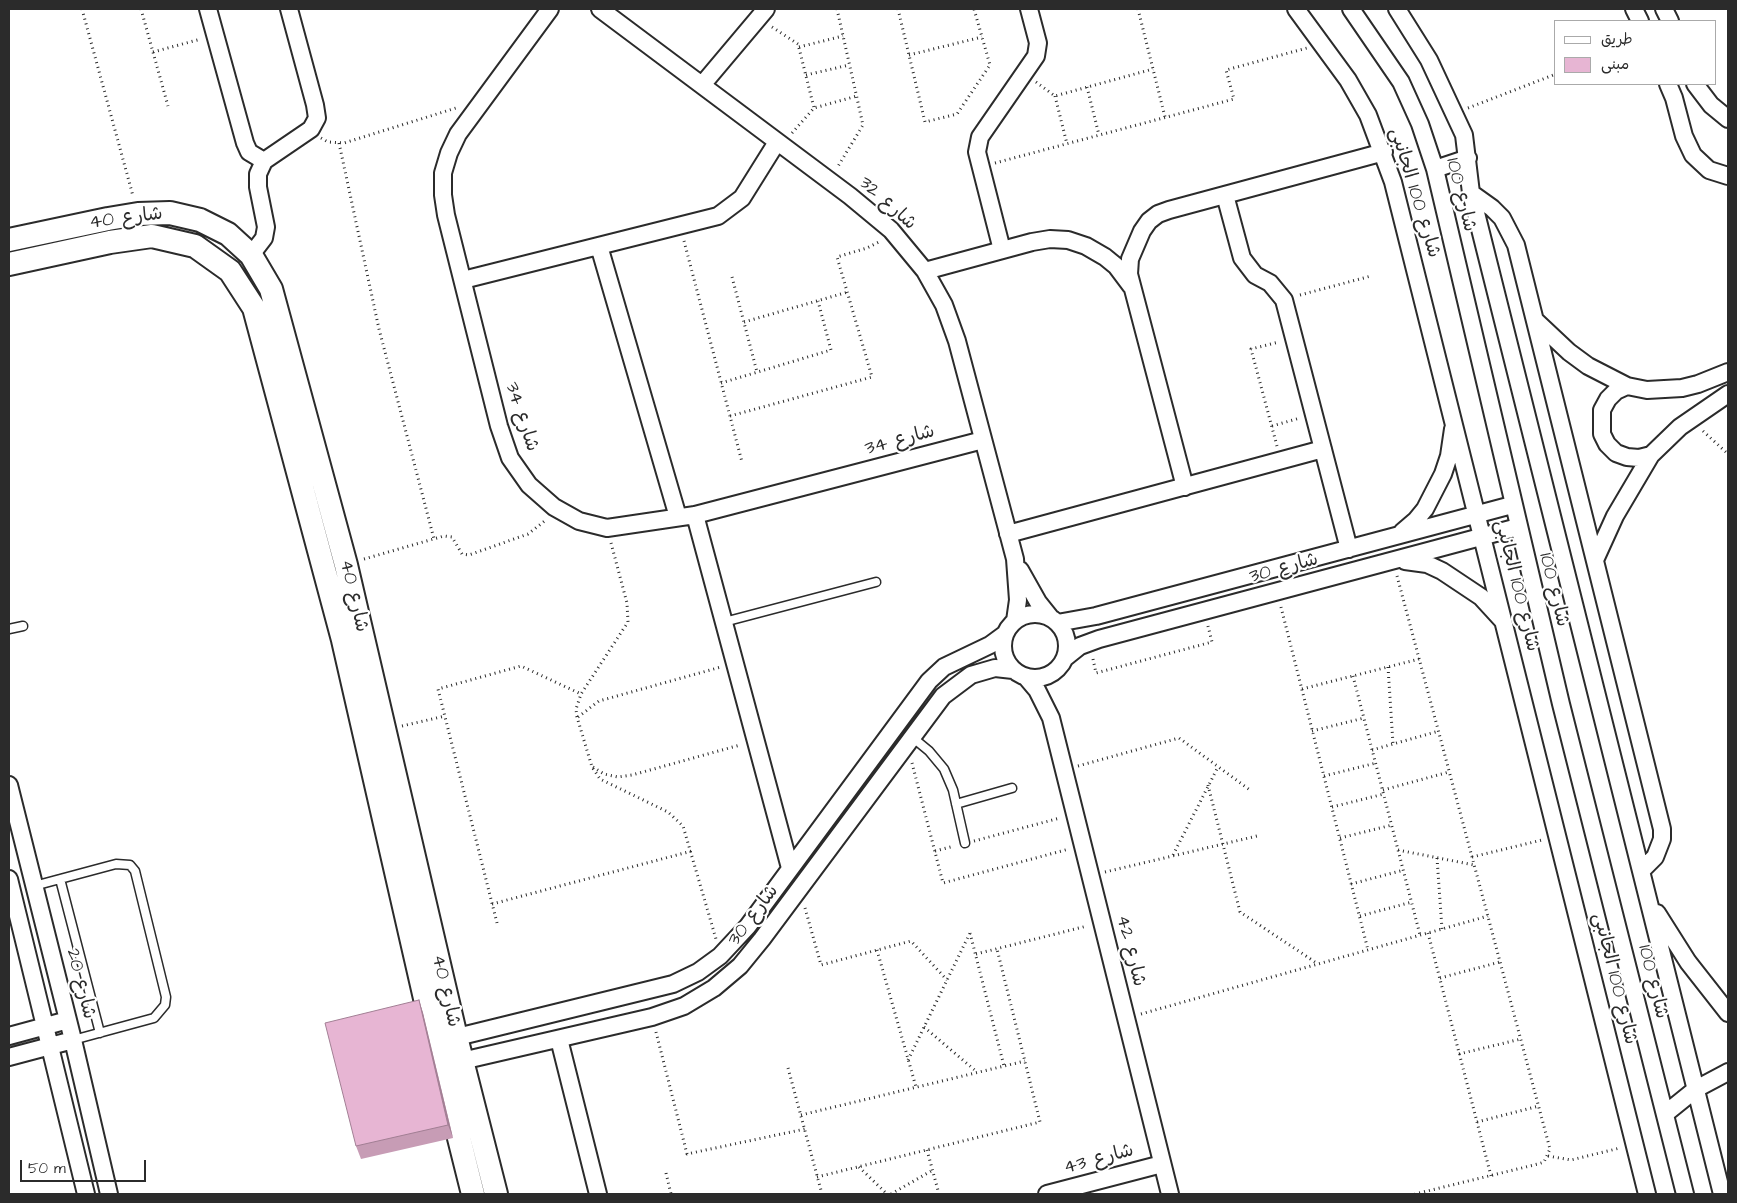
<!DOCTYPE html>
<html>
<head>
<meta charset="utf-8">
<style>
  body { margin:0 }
  #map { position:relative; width:1737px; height:1203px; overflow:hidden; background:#fff; font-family:"Architects Daughter","Playpen Sans Arabic",sans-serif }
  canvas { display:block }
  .frame { position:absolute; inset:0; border:10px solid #2b2b2b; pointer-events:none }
  .legend { position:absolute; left:1554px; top:20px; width:162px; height:65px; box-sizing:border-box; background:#fff; border:1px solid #aaa; margin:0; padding:6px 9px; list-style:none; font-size:15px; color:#2b2b2b }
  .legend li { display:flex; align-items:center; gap:10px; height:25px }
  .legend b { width:25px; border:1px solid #aaa }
  .scale { position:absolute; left:20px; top:1160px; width:126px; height:22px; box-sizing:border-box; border:2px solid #2b2b2b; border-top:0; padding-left:6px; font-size:15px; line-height:18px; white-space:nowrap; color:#2b2b2b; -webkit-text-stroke:4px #fff; paint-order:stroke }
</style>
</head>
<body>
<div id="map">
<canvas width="1737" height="1203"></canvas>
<div class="frame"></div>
<ul class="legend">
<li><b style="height:6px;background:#fff"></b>طريق</li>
<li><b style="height:14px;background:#e7b5d3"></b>مبنى</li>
</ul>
<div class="scale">50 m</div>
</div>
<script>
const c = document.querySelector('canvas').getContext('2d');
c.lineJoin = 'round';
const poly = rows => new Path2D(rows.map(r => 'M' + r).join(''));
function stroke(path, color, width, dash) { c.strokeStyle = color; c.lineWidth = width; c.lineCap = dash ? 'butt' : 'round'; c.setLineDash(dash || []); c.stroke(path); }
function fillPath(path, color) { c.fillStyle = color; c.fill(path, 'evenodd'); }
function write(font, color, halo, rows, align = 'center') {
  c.font = font + ' "Architects Daughter","Playpen Sans Arabic",sans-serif'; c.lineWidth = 4.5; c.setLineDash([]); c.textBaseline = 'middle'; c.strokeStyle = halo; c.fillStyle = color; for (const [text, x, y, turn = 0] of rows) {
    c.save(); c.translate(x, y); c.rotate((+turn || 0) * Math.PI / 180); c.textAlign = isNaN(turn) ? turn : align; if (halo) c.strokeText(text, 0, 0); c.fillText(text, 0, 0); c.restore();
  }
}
const path = poly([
  [82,9,133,196],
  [141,9,168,106],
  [837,9,863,125,837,168],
  [898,9,925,122,957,114,990,65,974,9],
  [1138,9,1165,117],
  [772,27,798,44,814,108],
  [799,47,843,36],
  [153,52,201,39],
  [909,55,982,37],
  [806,75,849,65],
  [1036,82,1055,96,1153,69],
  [1087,87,1099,135],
  [1055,96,1067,144],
  [1468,108,1556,74],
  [792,133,814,108,857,96],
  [321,138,328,142,344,143,456,108],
  [339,143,379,329,434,539],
  [995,163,1234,99,1226,70,1307,48],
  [684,241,742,462],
  [732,277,757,372],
  [1300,295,1371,276],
  [744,322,848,292],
  [721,383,831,350,818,301],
  [730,416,872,377,837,257,867,248,881,241],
  [1272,426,1300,418],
  [1703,431,1728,454],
  [1277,446,1251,349,1279,342],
  [611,543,627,603,628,622,581,694,576,709,577,717,592,767,600,779,668,812,683,826,716,939],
  [364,559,444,536,452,537,462,554,469,555,528,534,546,520],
  [1397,576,1550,1149,1544,1162,1538,1164,1415,1194],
  [1281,607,1368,950],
  [1093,659,1096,673,1212,642,1208,626],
  [1388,667,1393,744],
  [1353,676,1420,935],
  [1302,689,1419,659],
  [578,717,599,701,721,667],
  [402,726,445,716],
  [1312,731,1364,718],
  [1372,750,1439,731],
  [912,763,943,883,1069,849],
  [1078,766,1179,738,1250,790],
  [593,767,604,774,618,777,632,775,740,745],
  [1324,776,1376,763],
  [1208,785,1240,912,1318,964],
  [1383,790,1449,772],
  [1332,807,1384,794],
  [1340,838,1392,825],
  [974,841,1060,818],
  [1398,850,1474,865],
  [935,851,954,846],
  [1173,855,1218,767],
  [1472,857,1542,840],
  [1437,858,1442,929],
  [1105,872,1257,836],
  [1351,884,1404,870],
  [492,904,692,851],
  [805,908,821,965,911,941,947,980],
  [1360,916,1412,902],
  [497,923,438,689,521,666,581,694],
  [970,933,1004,1066],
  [1428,933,1491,1176],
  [877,950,916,1087],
  [976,954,1087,926],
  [1440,978,1500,962],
  [1141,1014,1488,916],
  [924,1027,977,1072],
  [656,1032,687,1154,805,1129],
  [1459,1054,1521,1039],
  [908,1060,970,933],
  [788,1068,822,1194],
  [801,1115,1025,1061],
  [1477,1122,1539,1106],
  [927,1150,939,1194],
  [1548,1156,1571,1160,1620,1148],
  [859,1167,887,1194],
  [666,1173,671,1194],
  [817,1177,1040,1122,997,949],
  [891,1194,933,1170]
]);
const lane = poly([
  [724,622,876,582],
  [9,629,23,626],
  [912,737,929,751,944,769,953,790,965,843],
  [956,804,1012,788],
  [60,879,100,1033],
  [34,886,116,864,130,865,135,871,166,997,165,1005,154,1018,73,1040]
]);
const street = poly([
  [208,9,245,143,249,152,264,161],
  [550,9,458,134,449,153,443,173,443,195,446,215,499,426,510,458,529,485,554,507,579,521,607,528,695,515,983,440],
  [600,9,850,196,891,230,925,271,944,305,957,341,1015,559,1018,600,1015,621],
  [1296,9,1348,80,1368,115,1393,182,1647,1194],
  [1351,9,1401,82,1420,124,1435,169,1561,704,1685,1194],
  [1397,9,1429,60,1464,135,1471,193,1722,1194],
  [1634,9,1640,21],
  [1664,9,1670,21],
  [1668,84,1674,98,1684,136,1693,155,1709,170,1728,176],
  [1695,84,1711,105,1728,119],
  [702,85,766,9],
  [1435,169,1468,158],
  [1471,193,1492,208,1502,218,1516,245,1662,829,1662,839,1655,857,1641,871],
  [1225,195,1242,258,1255,275,1270,283,1284,300,1349,549],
  [599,246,678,517],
  [1002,250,977,152,980,137,1036,56,1038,43,1029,9],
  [251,255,264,238,266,227,258,187,258,174,264,161,311,129,317,118,315,105,289,9],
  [925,271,1032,242,1050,239,1068,240,1086,246,1105,257,1116,266,1131,286],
  [463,280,718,216,742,198,777,142],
  [1536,321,1569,352,1588,366,1627,386,1647,390,1682,388,1698,384,1728,372],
  [1627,386,1616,391,1608,399,1602,410,1602,434,1607,444,1616,453,1627,457,1639,458,1651,455],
  [1185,487,1129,274,1130,259,1142,231,1149,221,1158,214,1169,210,1384,152],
  [695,515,790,868],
  [1402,532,1416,520,1425,509,1443,474,1449,456,1453,429],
  [1008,534,1323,449],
  [1595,560,1615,516,1651,455,1680,427,1728,394],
  [1405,561,1427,564,1442,571,1481,597,1503,621],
  [1020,570,1038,602,1050,617],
  '1003 646a32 32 0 1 1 64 0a32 32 0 1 1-64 0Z',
  [1057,623,1096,616,1512,505],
  [1065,658,1080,646,1099,639,1518,527],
  [1026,677,1037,690,1051,718,1170,1194],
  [9,785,73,1040,109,1194],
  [9,879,86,1194],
  [1657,913,1688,962,1728,1013],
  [9,1036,68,1020],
  [559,1039,598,1194],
  [445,1040,673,984,698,972,720,956,748,926,929,681,944,667,990,645,1005,634],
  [9,1057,73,1040],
  [453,1063,652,1017,684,1006,714,988,740,966,762,939,943,696,971,675,995,668,1013,670],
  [1665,1114,1696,1089,1728,1072],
  [1047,1194,1162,1164]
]);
const secondary = poly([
  [9,240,108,219,138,214,170,213,200,220,228,234,251,255,271,289,346,565,456,1037,496,1194],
  [9,264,110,242,152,236,195,246,230,271,254,308,343,640,435,1042,473,1194]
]);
const wall = poly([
  [419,1000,423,1013,453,1138,361,1159,356,1146]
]);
const shadedWall = poly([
  [419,1000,423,1013,453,1138,448,1125]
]);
const building = poly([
  [419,1000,448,1125,356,1146,325,1023,419,1000]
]);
const streetNames = [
  ["شارع 100 الجانبى",1414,193,73],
  ["شارع 100",1460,195,76],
  ["شارع 32",887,204,42],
  ["شارع 40",126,219,-7],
  ["شارع 34",521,417,72],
  ["شارع 34",900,441,-15],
  ["شارع 30",1284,569,-15],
  ["شارع 100 الجانبى",1516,586,76],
  ["شارع 100",1553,590,76],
  ["شارع 40",353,596,77],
  ["شارع 30",754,916,-53],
  ["شارع 42",1130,951,76],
  ["شارع 100 الجانبى",1614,979,76],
  ["شارع 100",1652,982,76],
  ["شارع 20",80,984,76],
  ["شارع 40",445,991,77],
  ["شارع 43",1099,1160,-15]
];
stroke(lane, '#2b2b2b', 11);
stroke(street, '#2b2b2b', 20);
stroke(secondary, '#2b2b2b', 26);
stroke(path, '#2b2b2b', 3, [1, 4]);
stroke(lane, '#fff', 8);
stroke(street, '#fff', 16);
stroke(secondary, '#fff', 22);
fillPath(wall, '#c79cb5');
fillPath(shadedWall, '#a27f94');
fillPath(building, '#e7b5d3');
stroke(building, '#a27f94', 1);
write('19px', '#2b2b2b', '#fff', streetNames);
</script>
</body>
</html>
